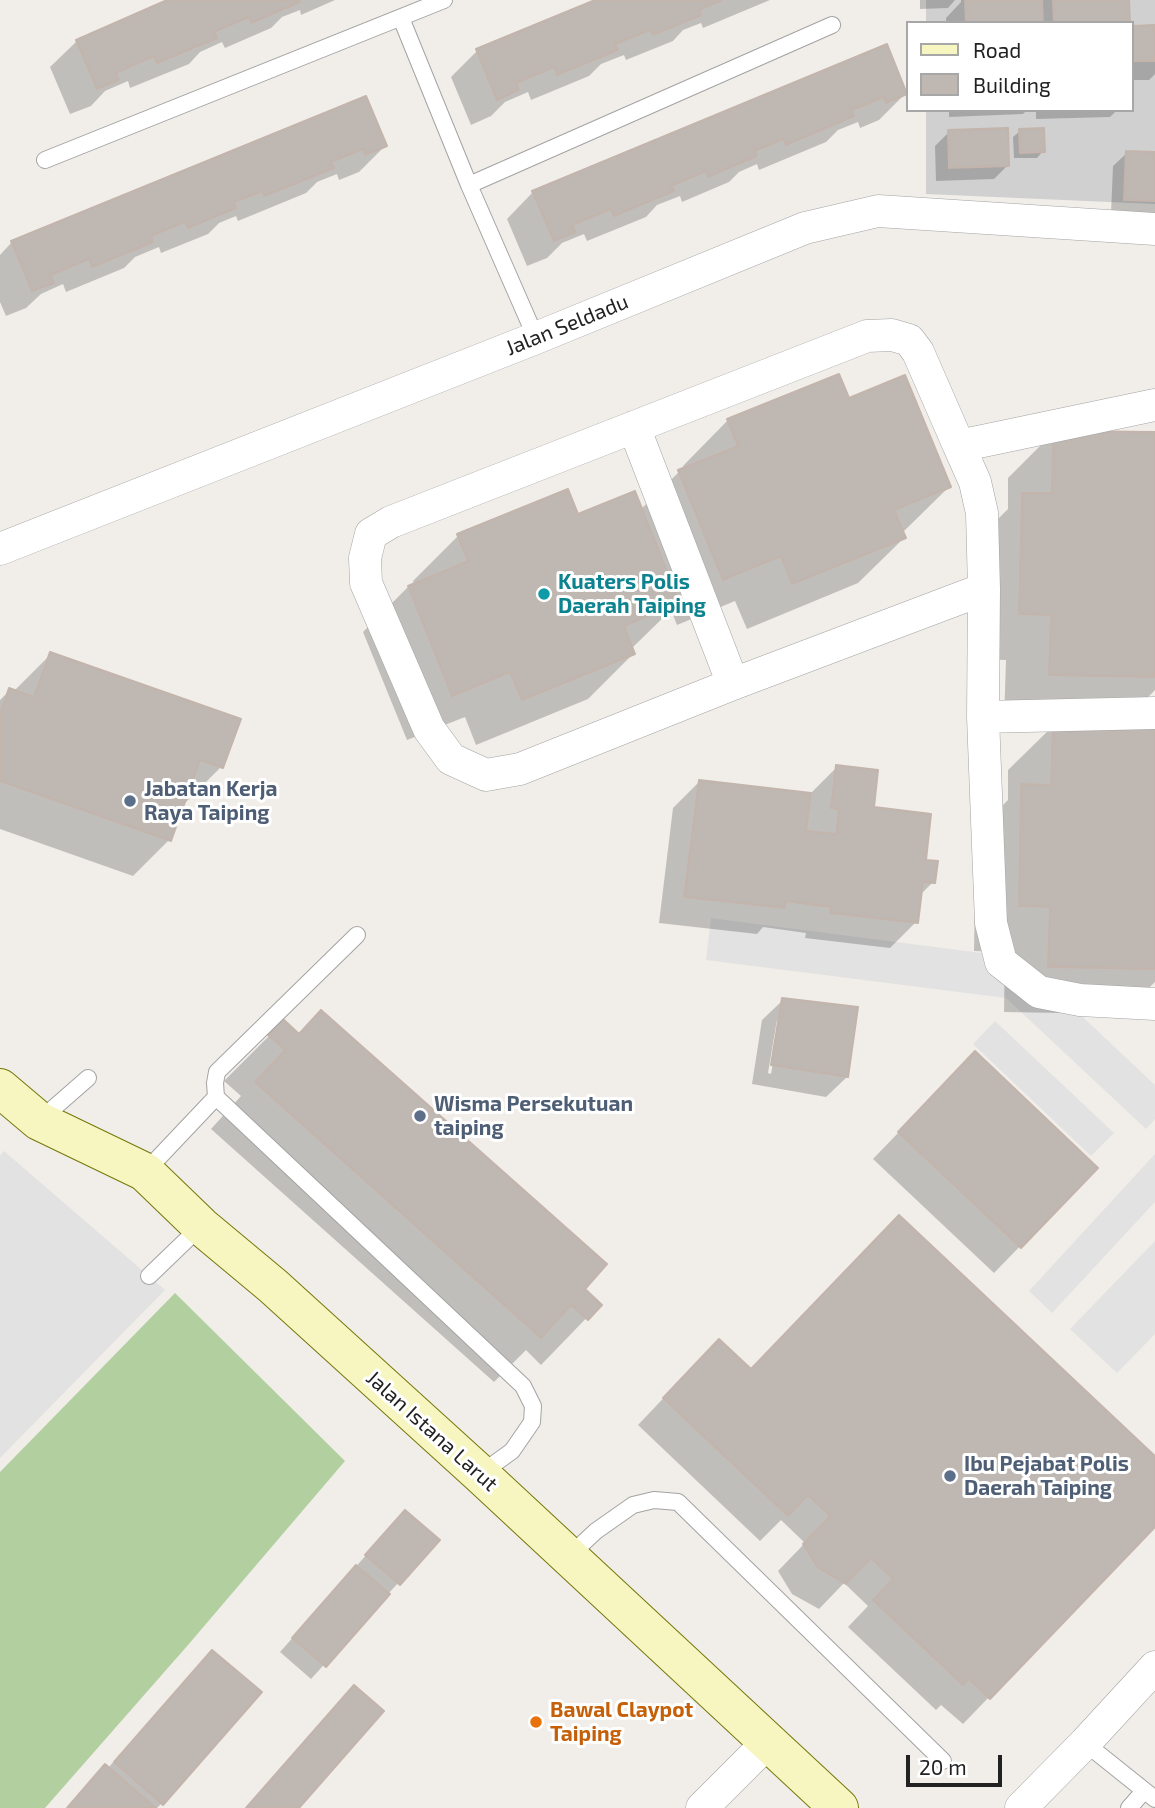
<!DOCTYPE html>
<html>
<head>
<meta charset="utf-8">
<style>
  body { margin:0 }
  #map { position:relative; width:1155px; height:1808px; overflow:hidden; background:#f1eee9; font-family:"Exo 2",sans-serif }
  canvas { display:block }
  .legend { position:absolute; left:906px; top:21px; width:228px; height:91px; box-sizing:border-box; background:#fff; border:2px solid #a7a7a7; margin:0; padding:9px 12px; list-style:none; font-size:21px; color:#222 }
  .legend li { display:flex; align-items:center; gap:14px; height:35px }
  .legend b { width:35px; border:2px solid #a7a7a7 }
  .scale { position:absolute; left:906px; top:1755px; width:96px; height:32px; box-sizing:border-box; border:4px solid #222; border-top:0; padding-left:9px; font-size:21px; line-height:24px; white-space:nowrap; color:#222; -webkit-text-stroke:5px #fff; paint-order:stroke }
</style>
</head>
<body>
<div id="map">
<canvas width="1155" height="1808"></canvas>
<ul class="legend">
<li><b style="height:9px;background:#f7f6c1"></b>Road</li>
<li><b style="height:19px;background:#bfb7b2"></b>Building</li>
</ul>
<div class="scale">20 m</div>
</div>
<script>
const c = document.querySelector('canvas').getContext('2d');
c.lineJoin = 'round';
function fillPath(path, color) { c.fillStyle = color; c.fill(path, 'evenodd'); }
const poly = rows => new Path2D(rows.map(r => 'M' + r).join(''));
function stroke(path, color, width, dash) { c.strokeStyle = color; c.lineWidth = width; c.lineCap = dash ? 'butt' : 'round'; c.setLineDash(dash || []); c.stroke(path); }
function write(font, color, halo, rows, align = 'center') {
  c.font = font + ' "Exo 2",sans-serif'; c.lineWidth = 6; c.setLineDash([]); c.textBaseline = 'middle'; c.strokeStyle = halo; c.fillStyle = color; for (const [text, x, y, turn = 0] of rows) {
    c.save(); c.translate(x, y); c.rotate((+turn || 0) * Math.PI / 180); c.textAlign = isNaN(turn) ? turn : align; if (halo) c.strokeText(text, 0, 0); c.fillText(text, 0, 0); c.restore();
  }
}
const religious = poly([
  [926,0,1155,0,1155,204,926,194,926,110,1132,110,1132,23,926,23]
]);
const forest = poly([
  [175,1293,345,1461,188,1645,45,1808,0,1808,0,1472]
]);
const parking = poly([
  [711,918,1020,958,1155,1085,1155,1119,1146,1129,1006,998,706,960],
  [995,1021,1114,1133,1091,1156,973,1044],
  [4,1151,165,1290,0,1458,0,1156],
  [1155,1154,1155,1202,1052,1313,1029,1291],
  [1155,1241,1155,1334,1117,1373,1070,1329]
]);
const shadow = poly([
  [172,0,335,0,301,15,300,10,282,17,271,28,225,48,222,42,200,52,189,64,130,88,128,81,105,91,91,106,70,114,50,67,77,41],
  [599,0,770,0,703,28,701,23,683,30,673,41,626,60,624,55,601,64,589,76,531,100,528,92,505,102,491,116,471,125,451,77,477,51],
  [920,0,955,0,948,8,920,9],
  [961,0,1127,0,1128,23,946,23,946,18,961,2],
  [1155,27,1155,74,1149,80,1132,80,1132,28],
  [886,46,905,94,879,120,860,128,858,122,838,130,826,142,759,170,757,164,739,172,729,182,682,202,680,196,657,205,646,217,587,241,584,234,562,243,547,258,527,266,507,219,533,192],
  [365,98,385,146,359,172,339,180,337,174,317,182,306,193,238,221,236,216,219,223,208,234,161,253,159,247,135,257,124,268,66,292,63,284,41,294,26,308,6,316,0,302,0,255,12,242],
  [949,110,1027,110,1023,114,949,117],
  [1036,110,1117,110,1110,117,1036,119],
  [1020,131,1043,151,1037,158,1014,158,1013,137],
  [949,132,1007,166,994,179,936,181,935,146],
  [1127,153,1155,154,1155,215,1111,213,1113,166],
  [848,401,949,487,903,532,904,538,858,583,747,629,735,601,677,625,671,610,631,649,633,654,588,699,476,745,465,717,407,740,363,632,408,587,414,585,413,581,458,536,577,517,640,510,679,472,684,469,683,466,728,420],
  [1054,432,1155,434,1155,690,1120,726,1155,727,1155,982,1122,1014,1004,1012,1005,952,974,951,976,832,1008,800,1008,770,1054,725,1004,720,1006,660,974,659,977,540,1008,509,1008,478],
  [51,654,221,767,185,803,183,802,169,840,133,876,0,829,0,700,10,690,15,690],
  [837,767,872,808,924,861,933,882,919,896,916,922,890,948,805,938,806,933,763,927,757,934,659,923,673,808,699,782,810,794],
  [783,1000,847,1077,826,1097,752,1084,762,1020],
  [777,1020,780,1020,771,1074,768,1073],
  [283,1022,599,1305,541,1365,526,1350,494,1382,211,1129,241,1096,224,1081],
  [949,1080,1095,1169,994,1273,873,1159],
  [693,1367,751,1371,1155,1459,1155,1525,963,1724,941,1705,936,1710,848,1627,868,1606,844,1583,819,1609,792,1594,778,1571,805,1543,781,1520,760,1541,638,1425],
  [392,1526,437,1540,311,1679,280,1652],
  [213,1652,259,1693,161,1804,157,1808,67,1808,106,1766,108,1768,193,1672]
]);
const building = poly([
  [167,0,299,0,300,2,251,23,249,17,214,32,217,38,157,63,154,56,116,73,119,80,97,89,76,40,167,0],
  [595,0,722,0,699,10,701,15,653,35,650,30,615,44,618,50,557,75,554,67,516,83,519,90,497,100,476,49,595,0],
  [965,0,1042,0,1043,23,966,23,965,0],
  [1053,0,1129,0,1130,23,1054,23,1053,0],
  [1155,25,1155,61,1132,61,1132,26,1155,25],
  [887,44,907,94,886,103,884,97,852,110,854,116,786,145,783,139,755,151,757,156,708,177,706,171,671,186,674,191,614,216,611,209,572,225,576,232,554,241,532,191,887,44],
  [366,96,387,146,365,155,363,149,331,162,334,168,264,196,263,191,234,202,236,208,188,228,185,222,151,236,153,242,92,267,89,259,51,275,54,283,32,291,11,241,366,96],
  [1008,128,1009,166,949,168,948,130,1008,128],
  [1044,128,1045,152,1020,153,1019,129,1044,128],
  [1126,151,1155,152,1155,201,1124,200,1126,151],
  [839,374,849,398,905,375,951,487,894,510,906,538,792,584,781,556,723,580,678,470,738,446,727,419,839,374],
  [1053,431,1155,432,1155,677,1049,675,1051,615,1019,614,1022,493,1052,493,1053,431],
  [568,489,578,514,635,491,680,603,624,626,635,654,522,700,510,672,452,696,408,586,468,561,457,534,568,489],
  [50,652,241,719,223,768,200,760,171,841,0,781,0,714,9,688,34,697,50,652],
  [1053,723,1155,725,1155,969,1048,967,1050,907,1019,906,1021,784,1051,785,1053,723],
  [836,765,878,770,874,807,931,814,926,860,938,861,935,883,923,882,918,923,830,913,831,907,785,901,785,908,684,897,699,780,811,793,806,831,836,834,839,809,831,808,836,765],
  [782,998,858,1007,848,1077,771,1065,782,998],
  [321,1010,607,1264,585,1289,602,1305,588,1320,571,1305,541,1338,255,1082,285,1050,268,1035,283,1019,299,1034,321,1010],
  [975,1051,1098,1168,1021,1248,898,1132,975,1051],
  [899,1215,1155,1456,1155,1527,990,1699,969,1679,963,1685,873,1600,893,1579,871,1558,846,1584,818,1568,803,1544,830,1516,808,1495,788,1516,663,1398,719,1339,751,1369,899,1215],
  [405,1510,440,1540,400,1585,365,1555,405,1510],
  [356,1565,390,1594,326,1667,292,1638,356,1565],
  [212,1650,262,1692,163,1805,114,1762,212,1650],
  [354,1685,384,1711,299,1808,246,1808,354,1685],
  [105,1764,156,1808,67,1808,105,1764]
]);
const lane = poly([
  [401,18,469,185,536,338],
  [45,160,444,0],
  [469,185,832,25],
  [357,935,217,1072,215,1083,216,1097,523,1386,533,1406,532,1422,512,1451,480,1474],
  [40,1120,88,1078],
  [145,1172,216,1097],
  [149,1276,201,1226],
  [568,1557,596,1531,633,1505,654,1500,678,1502,943,1761],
  [1085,1743,1155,1799],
  [1129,1808,1144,1791]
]);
const street = poly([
  [1155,405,959,446,918,352,909,340,892,335,867,336,391,522,371,534,365,558,366,583,429,729,451,759,486,775,520,769,733,684,984,589,983,717,991,923,1001,962,1039,992,1080,1000,1155,1004],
  [634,427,733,684],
  [959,446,975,482,982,513,984,589],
  [0,549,536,338,805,228,878,211,1155,229],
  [983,717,1155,713],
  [702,1808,768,1742],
  [1021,1808,1085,1743,1155,1667]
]);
const secondary = poly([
  [0,1088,39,1121,145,1172,201,1226,273,1286,480,1474,839,1808]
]);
const markers = [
  [544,594,7,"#0f9aa8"],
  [130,801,7,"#5c6f8a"],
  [420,1116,7,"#5c6f8a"],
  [950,1476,7,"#5c6f8a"],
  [536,1722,7,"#e8710a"]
];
const streetNames = [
  ["Jalan Seldadu",567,325,-22],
  ["Jalan Istana Larut",432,1431,42]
];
const cultureNames = [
  ["Kuaters Polis",558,582],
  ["Daerah Taiping",558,606]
];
const serviceNames = [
  ["Jabatan Kerja",144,789],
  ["Raya Taiping",144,813],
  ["Wisma Persekutuan",434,1104],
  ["taiping",434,1128],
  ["Ibu Pejabat Polis",964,1464],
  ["Daerah Taiping",964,1488]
];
const foodNames = [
  ["Bawal Claypot",550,1710],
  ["Taiping",550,1734]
];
fillPath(religious, '#d0d0d0');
fillPath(forest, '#b2cfa0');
fillPath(parking, '#e2e2e2');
fillPath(shadow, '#0003');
fillPath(building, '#bfb7b2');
stroke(building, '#c3b4ac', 2);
stroke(lane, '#a3a3a3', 18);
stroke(street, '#a3a3a3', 33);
stroke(secondary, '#75770a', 40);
stroke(lane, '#fff', 16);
stroke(street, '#fff', 32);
stroke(secondary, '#f7f6c1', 38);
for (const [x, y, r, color] of markers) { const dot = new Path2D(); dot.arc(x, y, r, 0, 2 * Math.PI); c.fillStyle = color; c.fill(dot); stroke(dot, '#fff', 2.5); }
write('21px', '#222', '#fff', streetNames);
write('bold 21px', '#0d838f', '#fff', cultureNames, 'left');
write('bold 21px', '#4e5e75', '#fff', serviceNames, 'left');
write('bold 21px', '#c56008', '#fff', foodNames, 'left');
</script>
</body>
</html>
